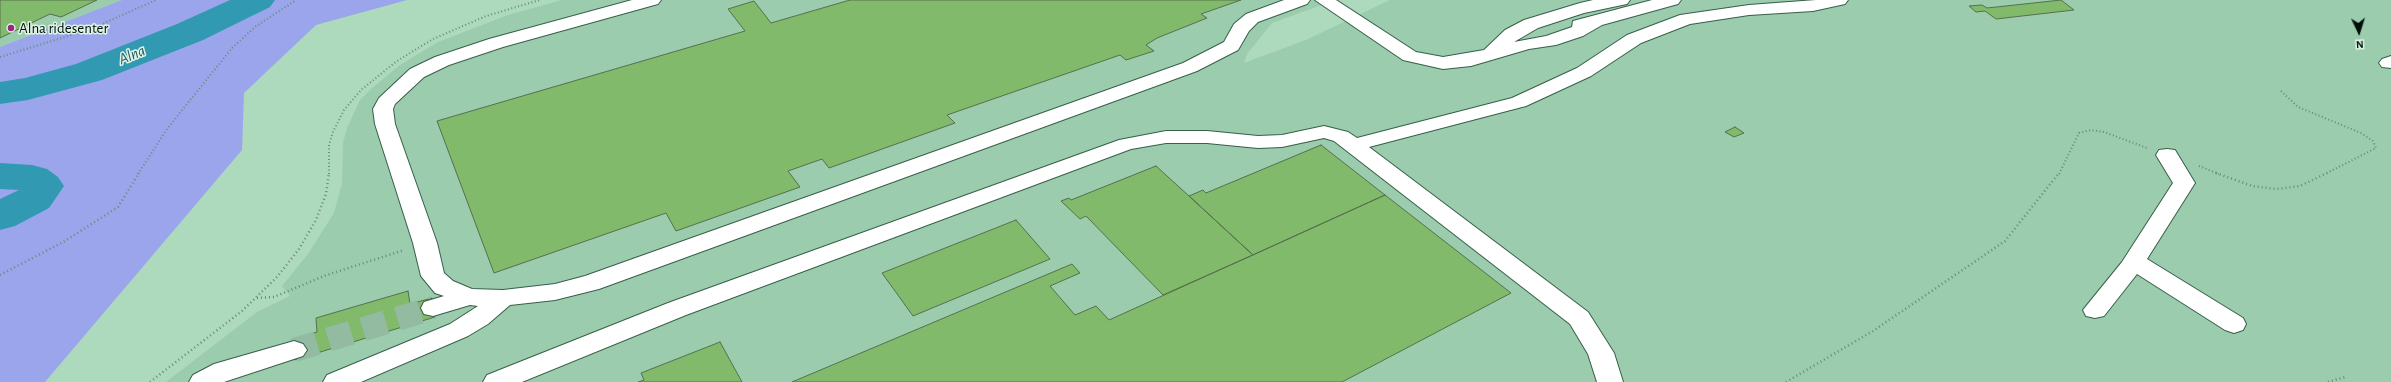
<!DOCTYPE html>
<html>
<head>
<meta charset="utf-8">
<style>
  body { margin:0 }
  #map { position:relative; width:2391px; height:382px; overflow:hidden; background:#add9bd; font-family:"Alegreya Sans",sans-serif }
  canvas { display:block }
  .north { position:absolute; left:2339px; top:12px; width:40px; height:40px; -webkit-text-stroke:3px #def4e5; paint-order:stroke; rotate:176deg; font-size:11px; font-weight:700; line-height:16px; text-align:center; color:#020f07 }
  .north::after { content:''; display:block; margin:auto; width:14px; height:18px; background:#020f07; clip-path:polygon(50% 0,100% 100%,50% 72%,0 100%) }
</style>
</head>
<body>
<div id="map">
<canvas width="2391" height="382"></canvas>
<div class="north">N</div>
</div>
<script>
const c = document.querySelector('canvas').getContext('2d');
c.lineJoin = 'round';
function fillPath(path, color) { c.fillStyle = color; c.fill(path, 'evenodd'); }
const poly = rows => new Path2D(rows.map(r => 'M' + r).join(''));
function stroke(path, color, width, dash) { c.strokeStyle = color; c.lineWidth = width; c.lineCap = dash ? 'butt' : 'round'; c.setLineDash(dash || []); c.stroke(path); }
function write(font, color, halo, rows, align = 'center') {
  c.font = font + ' "Alegreya Sans",sans-serif'; c.lineWidth = 3; c.setLineDash([]); c.textBaseline = 'middle'; c.strokeStyle = halo; c.fillStyle = color; for (const [text, x, y, turn = 0] of rows) {
    c.save(); c.translate(x, y); c.rotate((+turn || 0) * Math.PI / 180); c.textAlign = isNaN(turn) ? turn : align; if (halo) c.strokeText(text, 0, 0); c.fillText(text, 0, 0); c.restore();
  }
}
const built = poly([
  [0,0,122,0,0,47],
  [562,0,1335,0,1272,23,1247,54,1244,63,1306,40,1390,0,2391,0,2391,382,166,382,257,312,290,296,282,286,308,254,334,213,342,183,343,143,347,128,360,100,371,89,400,65,438,42,508,15]
]);
const green = poly([
  [122,0,407,0,316,25,244,93,242,150,45,382,0,382,0,47]
]);
const river = poly([
  [230,0,275,0,270,7,203,40,102,80,28,100,0,104,0,82,25,78,76,64,177,24,230,0],
  [0,163,32,165,47,169,58,177,64,186,49,208,15,226,0,230,0,199,19,190,0,189,0,163]
]);
const building = poly([
  [0,0,97,0,61,17,50,14,0,38,0,0],
  [850,0,1241,0,1201,14,1207,18,1157,38,1146,45,1154,51,1126,60,1120,55,947,115,955,123,829,168,822,159,788,171,800,187,676,231,666,213,494,273,437,121,745,31,728,9,754,1,771,23,850,0],
  [2061,0,2074,10,1996,19,1985,11,1976,12,1969,6,1982,5,1987,8,2061,0],
  [1735,127,1744,133,1734,137,1725,132,1735,127],
  [1321,145,1385,195,1253,255,1189,196,1203,190,1206,193,1321,145],
  [1156,166,1189,196,1253,255,1163,295,1086,216,1080,219,1061,201,1069,198,1071,200,1156,166],
  [1385,195,1511,293,1342,382,792,382,1072,264,1080,273,1050,286,1075,315,1096,306,1109,320,1385,195],
  [1016,220,1050,259,913,316,882,273,1016,220],
  [408,291,410,304,432,298,435,317,294,360,294,339,317,332,316,318,408,291],
  [720,342,742,382,638,382,644,380,641,373,720,342]
]);
const minorTunnel = poly([
  [294,350,433,308]
]);
const pathFar1 = poly([
  [0,57,91,29,156,0],
  [2281,91,2298,107,2361,133,2373,141,2376,148,2325,174],
  [2199,166,2219,174],
  [138,174,167,129,232,48,255,27,296,0],
  [329,174,329,145,333,132,344,110,361,90,397,61,433,39,486,16,540,0],
  [2059,174,2079,133,2091,130,2104,132,2147,148]
]);
const path = poly([
  [2216,173,2252,186,2277,189,2300,186,2327,173],
  [0,275,65,241,118,207,139,173],
  [257,298,274,297,324,276,404,250],
  [150,382,242,311,277,277,299,249,316,220,326,194,329,173],
  [1786,382,1873,331,2005,241,2059,173],
  [2328,382,2345,377]
]);
const minor = poly([
  [632,0,661,0,658,4,503,47,449,65,424,77,395,104,393,109,395,124,437,243,444,273,453,281,472,289,503,290,555,284,585,276,1183,63,1224,42,1234,24,1246,14,1284,0,1310,0,1307,4,1258,22,1249,31,1238,50,1197,71,599,289,555,300,510,305,488,324,468,336,361,382,323,382,327,375,450,324,478,306,470,305,433,316,424,314,421,308,424,302,444,296,435,293,421,276,413,243,375,124,373,109,379,98,410,69,435,57,489,39,632,0],
  [1315,0,1336,0,1416,52,1443,57,1484,50,1505,30,1524,20,1580,3,1593,0,1630,0,1627,4,1584,13,1538,28,1514,42,1546,36,1572,27,1573,21,1652,0,1681,0,1678,4,1602,25,1583,36,1556,45,1529,49,1471,66,1443,69,1403,60,1315,0],
  [1816,0,1848,0,1845,4,1813,11,1749,15,1690,24,1641,43,1591,76,1526,106,1369,147,1588,312,1614,353,1623,382,1597,382,1588,354,1570,324,1334,141,1324,138,1282,147,1258,148,1207,143,1166,143,1131,149,686,315,522,382,483,382,487,375,668,303,1119,140,1166,131,1207,131,1258,136,1282,135,1324,126,1348,132,1357,138,1512,98,1577,68,1627,35,1680,15,1749,5,1816,0],
  [2391,56,2391,68,2382,67,2379,63,2382,59,2391,56],
  [2167,149,2175,150,2195,183,2147,259,2243,318,2246,324,2243,330,2234,333,2225,330,2137,274,2104,316,2095,318,2086,316,2083,310,2122,262,2173,183,2156,155,2159,150,2167,149],
  [294,341,303,344,307,350,303,356,224,382,189,382,193,375,214,364,294,341]
]);
const markers = [
  [11,28,4,"#992582"]
];
const poiNames = [
  ["Alna ridesenter",19,28]
];
const waterNames = [
  ["Alna",132,55,-22]
];
fillPath(built, '#9accad');
fillPath(green, '#9ba5ec');
fillPath(river, '#3299b2');
fillPath(building, '#82ba6b');
stroke(building, '#57704e', 1);
stroke(minorTunnel, '#93bba2', 24, [24, 12]);
stroke(minor, '#375f48', 2);
stroke(pathFar1, '#6a8a76', 2, [1, 2.5]);
stroke(path, '#6a8a76', 2.5, [1, 3]);
fillPath(minor, '#fff');
for (const [x, y, r, color] of markers) { const dot = new Path2D(); dot.arc(x, y, r, 0, 2 * Math.PI); c.fillStyle = color; c.fill(dot); stroke(dot, '#def4e5', 1.5); }
write('15px', '#020f07', '#def4e5', poiNames, 'left');
write('italic 16px', '#1e5663', '#def4e5', waterNames);
</script>
</body>
</html>
